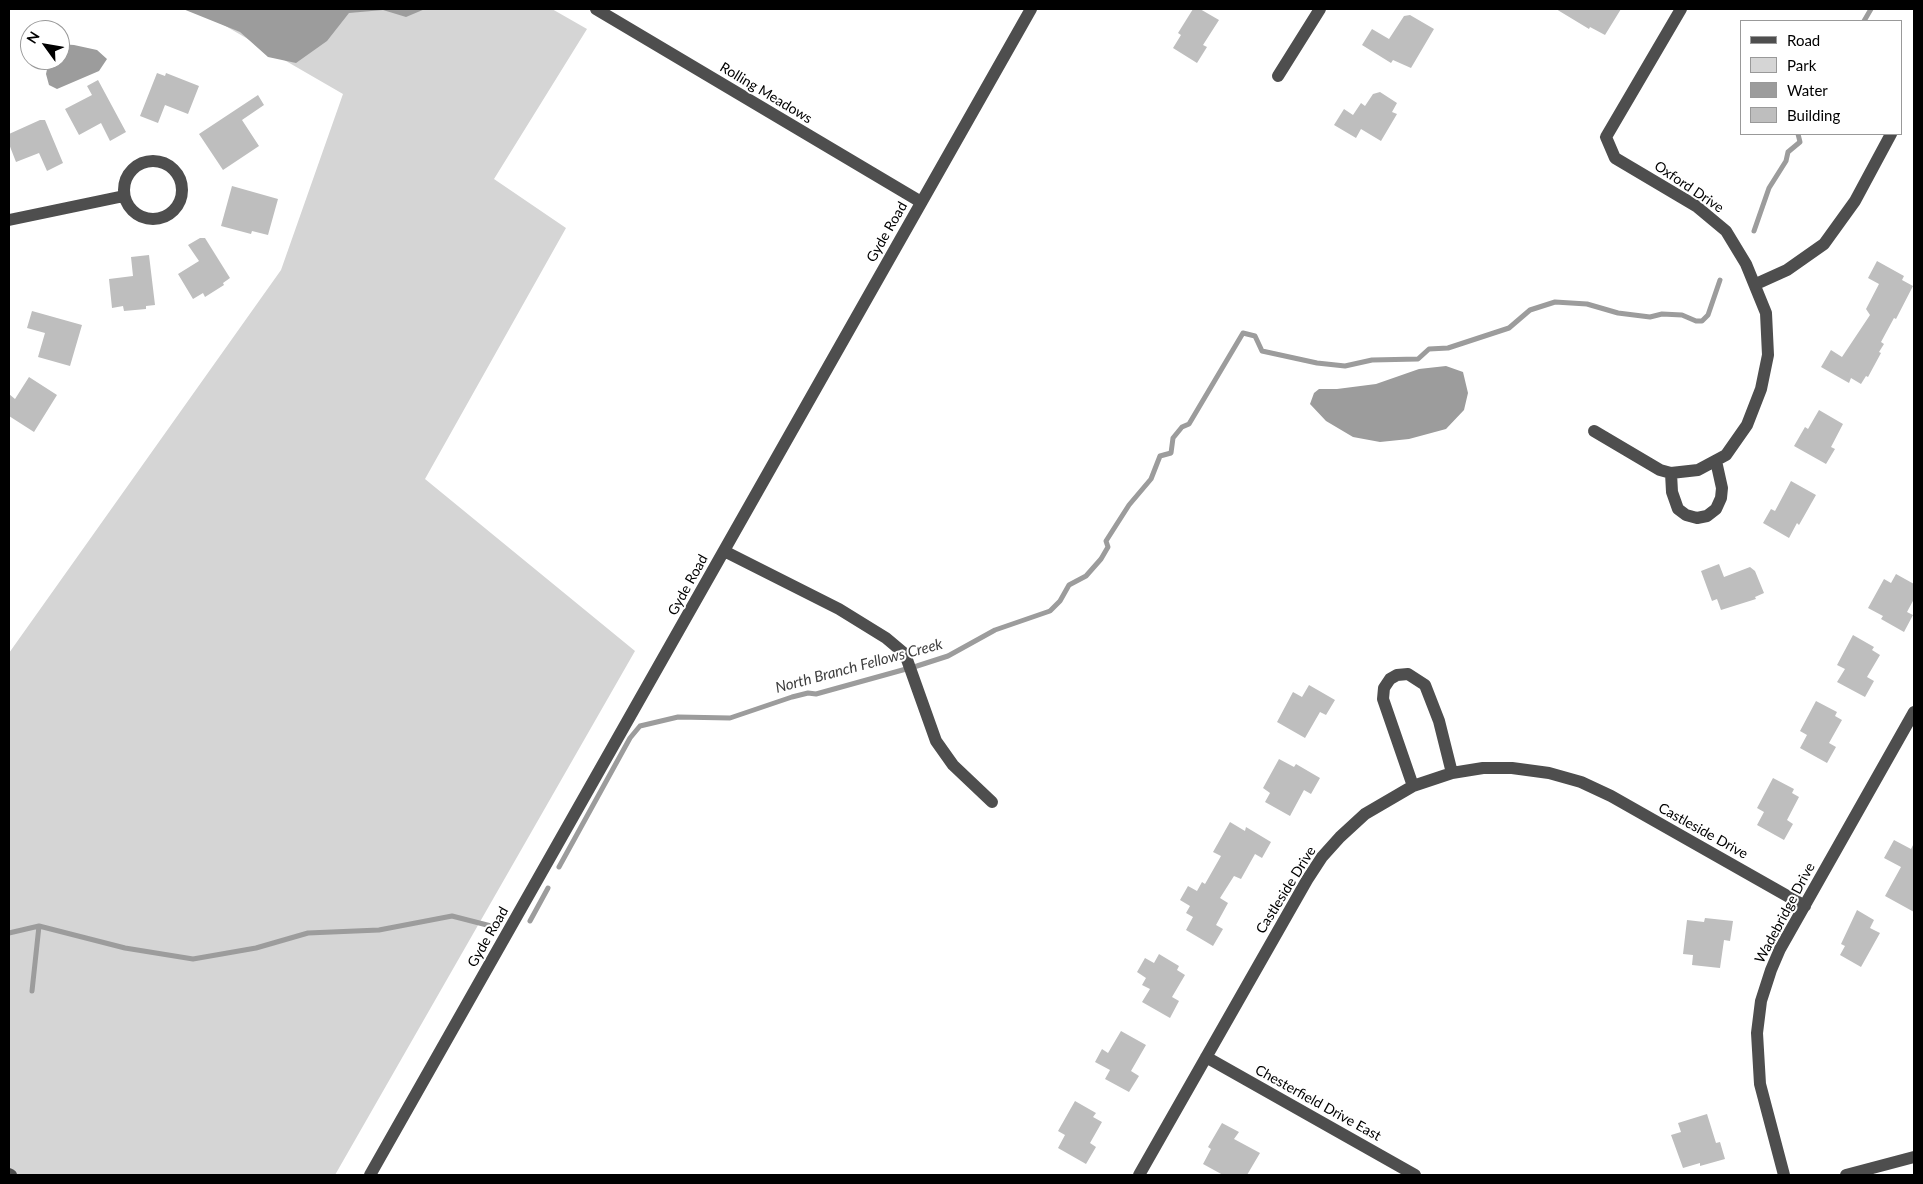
<!DOCTYPE html>
<html>
<head>
<meta charset="utf-8">
<style>
  body { margin:0 }
  #map { position:relative; width:1923px; height:1184px; overflow:hidden; background:#fff; font-family:Lato,sans-serif }
  canvas { display:block }
  .frame { position:absolute; inset:0; border:10px solid #000; pointer-events:none }
  .legend { position:absolute; left:1740px; top:20px; width:162px; height:115px; box-sizing:border-box; background:#fff; border:1px solid #999; margin:0; padding:6px 9px; list-style:none; font-size:15px; color:#000 }
  .legend li { display:flex; align-items:center; gap:10px; height:25px }
  .legend b { width:25px; border:1px solid #999 }
  .north { position:absolute; left:20px; top:20px; width:50px; height:50px; box-sizing:border-box; background:#fff; border:1px solid #999; border-radius:50%; rotate:302deg; font-size:14px; font-weight:700; line-height:20px; text-align:center; color:#000 }
  .north::after { content:''; display:block; margin:auto; width:18px; height:22px; background:#000; clip-path:polygon(50% 0,100% 100%,50% 72%,0 100%) }
</style>
</head>
<body>
<div id="map">
<canvas width="1923" height="1184"></canvas>
<div class="frame"></div>
<ul class="legend">
<li><b style="height:6px;background:#4e4e4e"></b>Road</li>
<li><b style="height:14px;background:#d5d5d5"></b>Park</li>
<li><b style="height:14px;background:#9c9c9c"></b>Water</li>
<li><b style="height:14px;background:#bebebe"></b>Building</li>
</ul>
<div class="north">N</div>
</div>
<script>
const c = document.querySelector('canvas').getContext('2d');
c.lineJoin = 'round';
function fillPath(path, color) { c.fillStyle = color; c.fill(path, 'evenodd'); }
const poly = rows => new Path2D(rows.map(r => 'M' + r).join(''));
function stroke(path, color, width, dash) { c.strokeStyle = color; c.lineWidth = width; c.lineCap = dash ? 'butt' : 'round'; c.setLineDash(dash || []); c.stroke(path); }
function write(font, color, halo, rows, align = 'center') {
  c.font = font + ' Lato,sans-serif'; c.lineWidth = 4; c.setLineDash([]); c.textBaseline = 'middle'; c.strokeStyle = halo; c.fillStyle = color; for (const [text, x, y, turn = 0] of rows) {
    c.save(); c.translate(x, y); c.rotate((+turn || 0) * Math.PI / 180); c.textAlign = isNaN(turn) ? turn : align; if (halo) c.strokeText(text, 0, 0); c.fillText(text, 0, 0); c.restore();
  }
}
const green = poly([
  [196,9,552,9,587,29,494,179,566,228,425,479,635,651,335,1175,9,1175,9,653,281,270,343,94]
]);
const water = poly([
  [183,9,425,9,406,17,383,10,349,13,327,41,296,63,268,57,240,32],
  [60,44,74,45,97,50,107,59,99,71,57,89,49,85,46,74,49,60,60,60],
  [1446,366,1463,372,1468,393,1464,410,1446,429,1409,439,1380,442,1353,437,1326,421,1310,404,1314,393,1319,389,1337,389,1376,384,1419,369]
]);
const stream = poly([
  [1864,21,1871,9],
  [1754,231,1769,188,1786,161,1788,152,1800,142,1798,134],
  [559,867,630,738,640,726,678,717,730,718,792,697,808,693,816,694,917,666,948,656,995,630,1050,611,1060,601,1069,585,1086,576,1101,559,1108,547,1106,541,1129,505,1151,479,1160,456,1171,453,1173,438,1182,427,1189,424,1243,333,1255,336,1262,351,1317,363,1345,366,1372,360,1418,359,1429,349,1448,348,1509,328,1530,310,1555,302,1587,304,1618,313,1650,317,1662,314,1682,315,1696,321,1702,321,1708,315,1720,280],
  [530,921,548,888],
  [9,933,39,926,125,948,193,959,256,948,308,933,379,930,452,916,491,926],
  [32,991,39,926]
]);
const building = poly([
  [1193,9,1200,9,1219,20,1203,45,1207,47,1197,63,1173,48,1181,35,1178,33],
  [1556,9,1621,9,1605,35,1590,27,1589,29],
  [1410,15,1434,29,1411,68,1393,60,1391,63,1362,45,1372,29,1389,39,1404,16],
  [157,73,165,76,166,73,199,86,188,114,165,105,158,123,140,116],
  [98,80,126,132,110,141,101,123,79,135,65,109,92,95,87,86],
  [1380,92,1397,103,1392,112,1397,114,1381,141,1361,129,1356,138,1334,125,1344,109,1353,115,1361,103,1365,106,1373,94],
  [258,95,264,105,242,120,259,146,223,170,199,134],
  [40,120,45,120,63,163,47,171,39,153,16,162,9,144,9,134],
  [232,186,278,199,268,235,252,231,251,234,221,226],
  [200,238,205,238,230,278,223,283,224,285,205,297,203,293,193,299,178,274,199,261,188,245],
  [149,255,155,305,146,306,146,309,124,311,123,306,112,308,109,279,133,276,131,257],
  [1877,261,1904,276,1902,280,1913,286,1896,319,1894,318,1881,342,1884,344,1879,352,1881,353,1868,377,1866,376,1861,384,1851,378,1849,383,1821,367,1831,350,1842,357,1870,315,1866,309,1879,284,1868,278],
  [32,311,82,325,70,366,38,357,45,333,27,328],
  [29,377,57,395,34,432,9,416,9,394,15,399],
  [1819,410,1843,424,1831,447,1835,449,1826,464,1794,446,1805,427,1808,429],
  [1791,481,1816,495,1799,525,1797,523,1789,538,1763,523,1771,509,1775,511],
  [1719,564,1724,577,1750,567,1755,571,1764,593,1755,597,1756,599,1721,610,1717,599,1712,601,1701,571],
  [1896,574,1914,584,1914,599,1907,612,1913,615,1904,632,1881,619,1883,616,1868,608,1884,579,1891,583],
  [1853,635,1874,647,1872,650,1880,655,1867,677,1874,681,1865,697,1837,682,1845,669,1837,665],
  [1309,685,1335,700,1326,715,1320,712,1305,738,1277,722,1293,692,1302,697],
  [1816,701,1837,712,1835,716,1842,720,1829,743,1836,747,1827,763,1800,748,1807,735,1800,731],
  [1279,759,1294,767,1296,764,1320,778,1311,794,1304,790,1290,816,1265,802,1270,793,1263,788],
  [1773,778,1794,789,1792,793,1799,797,1787,820,1793,824,1784,840,1757,825,1764,812,1757,808],
  [1230,822,1245,831,1246,827,1271,842,1262,858,1255,854,1241,879,1234,876,1220,898,1228,903,1216,925,1223,929,1213,946,1186,930,1193,917,1186,913,1190,906,1180,900,1188,886,1197,891,1202,882,1205,884,1221,856,1213,852],
  [1894,840,1911,849,1914,843,1914,912,1885,896,1901,867,1884,858],
  [1857,910,1874,920,1870,928,1880,933,1861,967,1840,955,1845,946,1841,944],
  [1705,918,1733,921,1730,941,1724,940,1720,968,1692,965,1693,955,1683,954,1687,920,1704,922],
  [1159,954,1179,966,1177,970,1185,975,1172,997,1179,1001,1170,1018,1142,1002,1150,989,1142,985,1146,978,1137,972,1145,958,1154,963],
  [1121,1031,1146,1045,1131,1071,1139,1076,1129,1092,1105,1079,1110,1070,1095,1062,1102,1049,1108,1053],
  [1075,1101,1096,1113,1093,1117,1102,1122,1090,1143,1096,1147,1086,1164,1058,1148,1065,1135,1058,1131],
  [1707,1114,1716,1143,1720,1142,1725,1159,1700,1166,1700,1163,1683,1168,1671,1135,1681,1132,1678,1123],
  [1222,1123,1239,1132,1234,1139,1260,1153,1247,1175,1223,1175,1203,1164,1211,1149,1208,1147]
]);
const minor = poly([
  [596,9,921,202],
  [1278,76,1320,9],
  '124 190a29 29 0 1 1 58 0a29 29 0 1 1-58 0Z',
  [9,220,124,196],
  [1756,284,1787,270,1824,244,1855,201,1891,134],
  [1594,431,1660,470,1671,473,1698,470,1726,455,1747,425,1761,389,1768,355,1766,313,1746,264,1726,231,1696,206,1615,158,1606,137,1681,9],
  [1671,473,1672,492,1678,509,1686,515,1697,518,1707,516,1716,509,1721,498,1722,488,1716,461],
  [724,551,839,609,886,638,905,654,936,741,953,765,992,802],
  [1413,786,1383,699,1384,688,1390,679,1397,675,1408,674,1425,685,1439,721,1452,773],
  [1206,1057,1415,1175],
  [9,1174,11,1175],
  [370,1175,1031,9],
  [1139,1175,1307,880,1322,857,1340,837,1365,814,1413,786,1452,773,1483,768,1512,768,1549,773,1581,782,1611,796,1805,906],
  [1784,1175,1760,1084,1757,1033,1761,1001,1771,970,1780,949,1914,712],
  [1846,1175,1914,1157]
]);
const streetNames = [
  ["Rolling Meadows",766,93,31],
  ["Oxford Drive",1689,187,34],
  ["Gyde Road",887,232,-60],
  ["Gyde Road",688,585,-61],
  ["Castleside Drive",1703,831,29],
  ["Castleside Drive",1286,890,-58],
  ["Wadebridge Drive",1785,913,-62],
  ["Gyde Road",488,937,-60],
  ["Chesterfield Drive East",1318,1103,29]
];
const waterNames = [
  ["North Branch Fellows Creek",859,666,-15]
];
fillPath(green, '#d5d5d5');
fillPath(water, '#9c9c9c');
stroke(stream, '#9c9c9c', 5);
fillPath(building, '#bebebe');
stroke(minor, '#4e4e4e', 12);
write('14px', '#000', '#fff', streetNames);
write('italic 15px', '#3d3d3d', '#fff', waterNames);
</script>
</body>
</html>
